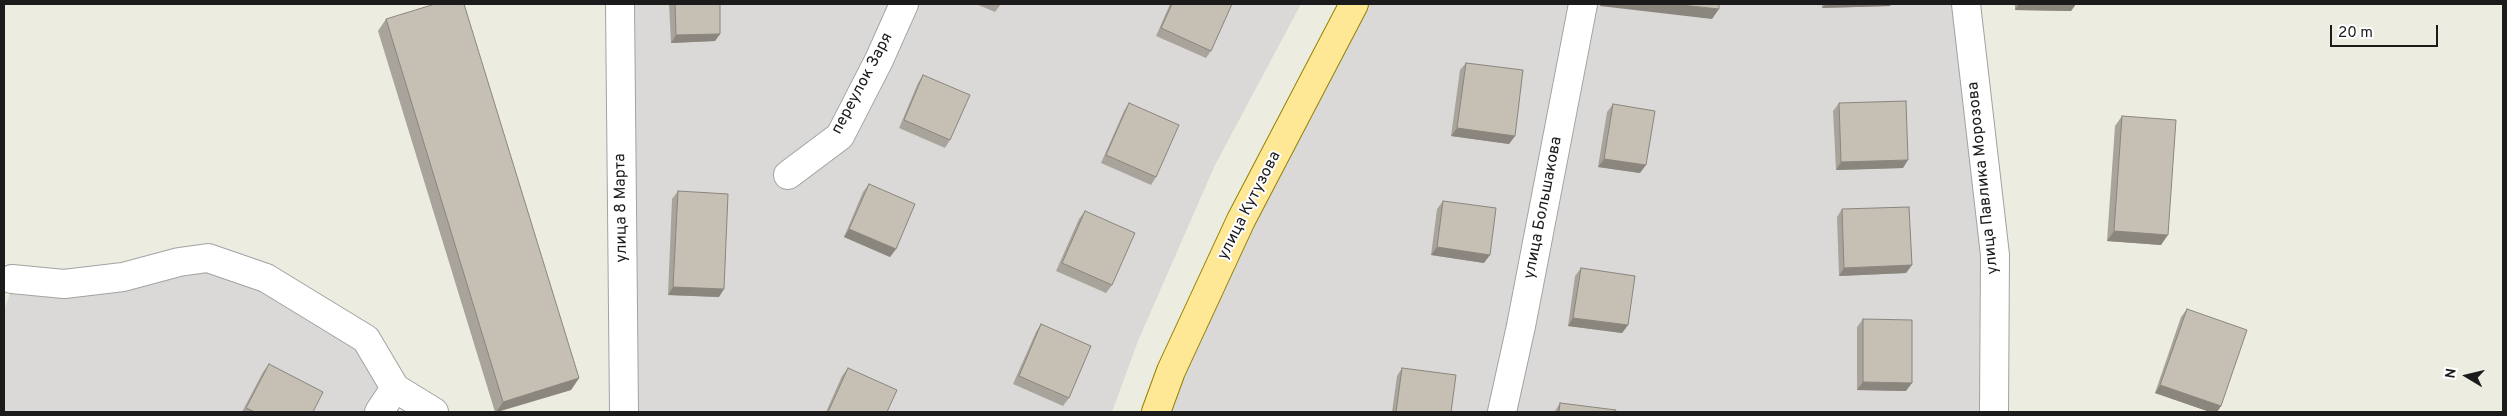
<!DOCTYPE html>
<html>
<head>
<meta charset="utf-8">
<style>
  body { margin:0 }
  #map { position:relative; width:2507px; height:416px; overflow:hidden; background:#edece0; font-family:Overpass,sans-serif }
  canvas { display:block }
  .frame { position:absolute; inset:0; border:5px solid #1b1b1b; pointer-events:none }
  .north { position:absolute; left:2442px; top:351px; width:50px; height:50px; -webkit-text-stroke:4px #fff; paint-order:stroke; rotate:279deg; font-size:14px; font-weight:700; line-height:20px; text-align:center; color:#1b1b1b }
  .north::after { content:''; display:block; margin:auto; width:18px; height:22px; background:#1b1b1b; clip-path:polygon(50% 0,100% 100%,50% 72%,0 100%) }
  .scale { position:absolute; left:2330px; top:25px; width:108px; height:22px; box-sizing:border-box; border:2px solid #1b1b1b; border-top:0; padding-left:6px; font-size:15px; line-height:18px; white-space:nowrap; color:#1b1b1b; -webkit-text-stroke:4px #fff; paint-order:stroke }
</style>
</head>
<body>
<div id="map">
<canvas width="2507" height="416"></canvas>
<div class="frame"></div>
<div class="north">N</div>
<div class="scale">20 m</div>
</div>
<script>
const c = document.querySelector('canvas').getContext('2d');
c.lineJoin = 'round';
function fillPath(path, color) { c.fillStyle = color; c.fill(path, 'evenodd'); }
const poly = rows => new Path2D(rows.map(r => 'M' + r).join(''));
function stroke(path, color, width, dash) { c.strokeStyle = color; c.lineWidth = width; c.lineCap = dash ? 'butt' : 'round'; c.setLineDash(dash || []); c.stroke(path); }
function write(font, color, halo, rows, align = 'center') {
  c.font = font + ' Overpass,sans-serif'; c.lineWidth = 4; c.setLineDash([]); c.textBaseline = 'middle'; c.strokeStyle = halo; c.fillStyle = color; for (const [text, x, y, turn = 0] of rows) {
    c.save(); c.translate(x, y); c.rotate((+turn || 0) * Math.PI / 180); c.textAlign = isNaN(turn) ? turn : align; if (halo) c.strokeText(text, 0, 0); c.fillText(text, 0, 0); c.restore();
  }
}
const residential = poly([
  [630,4,1301,4,1215,165,1138,341,1112,412,635,412],
  [1354,4,1966,4,1994,412,1156,412],
  [209,267,264,286,357,344,383,391,370,412,4,412,4,310,12,288]
]);
const minor = poly([
  [620,4,624,412],
  [1966,4,1995,255,1994,412],
  [788,175,840,136,879,60,904,4],
  [12,279,64,284,123,277,179,262,208,258,266,278,366,339,395,388,434,412],
  [379,412,395,388],
  [1502,412,1521,326,1583,4]
]);
const primary = poly([
  [1156,412,1171,371,1241,220,1354,4]
]);
const wall = poly([
  [669,4,720,4,720,34,715,41,671,43],
  [976,4,1001,4,995,12],
  [1170,4,1232,4,1211,51,1206,58,1156,36],
  [1822,4,1891,4,1890,6,1822,8],
  [2015,4,2076,4,2071,11,2015,10],
  [386,19,579,378,571,390,498,412,495,412,378,31],
  [1466,63,1515,136,1509,144,1451,136,1460,70],
  [923,75,950,140,945,148,899,128,918,83],
  [1129,103,1156,177,1151,185,1101,163,1124,111],
  [1839,103,1903,168,1836,170,1833,111],
  [1613,104,1640,173,1598,167,1607,112],
  [2122,116,2161,245,2107,241,2115,126],
  [869,184,896,249,890,257,844,237,863,192],
  [678,191,719,297,668,295,672,199],
  [1443,201,1484,263,1431,255,1437,209],
  [1842,209,1912,265,1906,273,1839,276,1837,217],
  [1085,211,1112,285,1106,293,1056,271,1079,219],
  [1581,268,1628,325,1622,333,1568,326,1575,276],
  [2187,309,2221,406,2217,412,2210,412,2155,393,2181,317],
  [1863,319,1906,391,1857,390,1857,327],
  [1041,324,1069,398,1063,406,1013,384,1036,332],
  [269,364,313,412,242,412,263,372],
  [848,368,887,412,826,412,842,376],
  [1402,368,1451,412,1392,412,1397,376],
  [1560,403,1615,412,1555,412,1555,411]
]);
const shadedWall = poly([
  [1601,4,1672,4,1719,9,1712,19,1600,6],
  [1826,4,1891,4,1890,6,1822,8],
  [2019,4,2076,4,2071,11,2015,10],
  [720,34,715,41,671,43,676,35],
  [1457,128,1515,136,1509,144,1451,136],
  [1604,159,1646,165,1640,173,1598,167],
  [1908,160,1903,168,1836,170,1841,162],
  [849,229,896,249,890,257,844,237],
  [2114,231,2168,235,2161,245,2107,241],
  [1437,247,1490,255,1484,263,1431,255],
  [1912,265,1906,273,1839,276,1844,268],
  [673,287,724,289,719,297,668,295],
  [1573,318,1628,325,1622,333,1568,326],
  [579,378,571,390,496,412,503,402],
  [1863,382,1912,383,1906,391,1857,390],
  [2160,385,2221,406,2217,412,2210,412,2155,393]
]);
const building = poly([
  [435,4,464,4,579,378,503,402,386,19,435,4],
  [675,4,720,4,720,34,676,35,675,4],
  [1172,4,1232,4,1211,51,1161,28,1172,4],
  [1672,4,1719,4,1719,9,1672,4],
  [1466,63,1523,70,1515,136,1457,128,1466,63],
  [923,75,970,95,950,140,904,120,923,75],
  [1906,101,1908,160,1841,162,1839,103,1906,101],
  [1129,103,1179,125,1156,177,1106,155,1129,103],
  [1613,104,1655,111,1646,165,1604,159,1613,104],
  [2122,116,2176,120,2168,235,2114,231,2122,116],
  [869,184,915,204,896,249,849,229,869,184],
  [678,191,728,194,724,289,673,287,678,191],
  [1443,201,1496,208,1490,255,1437,247,1443,201],
  [1909,207,1912,265,1844,268,1842,209,1909,207],
  [1085,211,1135,233,1112,285,1062,263,1085,211],
  [1581,268,1635,276,1628,325,1573,318,1581,268],
  [2187,309,2247,330,2221,406,2160,385,2187,309],
  [1863,319,1912,320,1912,383,1863,382,1863,319],
  [1041,324,1091,346,1069,398,1019,376,1041,324],
  [269,364,323,392,313,412,255,412,246,408,269,364],
  [848,368,897,390,887,412,828,412,848,368],
  [1402,368,1456,375,1451,412,1396,412,1402,368],
  [1560,403,1616,410,1615,412,1559,412,1560,403]
]);
const streetNames = [
  ["переулок Заря",863,84,-62],
  ["улица Павлика Морозова",1984,178,-96],
  ["улица Кутузова",1250,206,-63],
  ["улица 8 Марта",622,208,-91],
  ["улица Большакова",1544,208,-79]
];
fillPath(residential, '#dad9d8');
stroke(minor, '#a2a2a2', 30);
stroke(primary, '#938100', 30);
stroke(minor, '#fff', 28);
stroke(primary, '#fee795', 28);
fillPath(wall, '#a9a49b');
fillPath(shadedWall, '#8a867e');
fillPath(building, '#c5bfb4');
stroke(building, '#8a867e', 1);
write('16px', '#1b1b1b', '#fff', streetNames);
</script>
</body>
</html>
